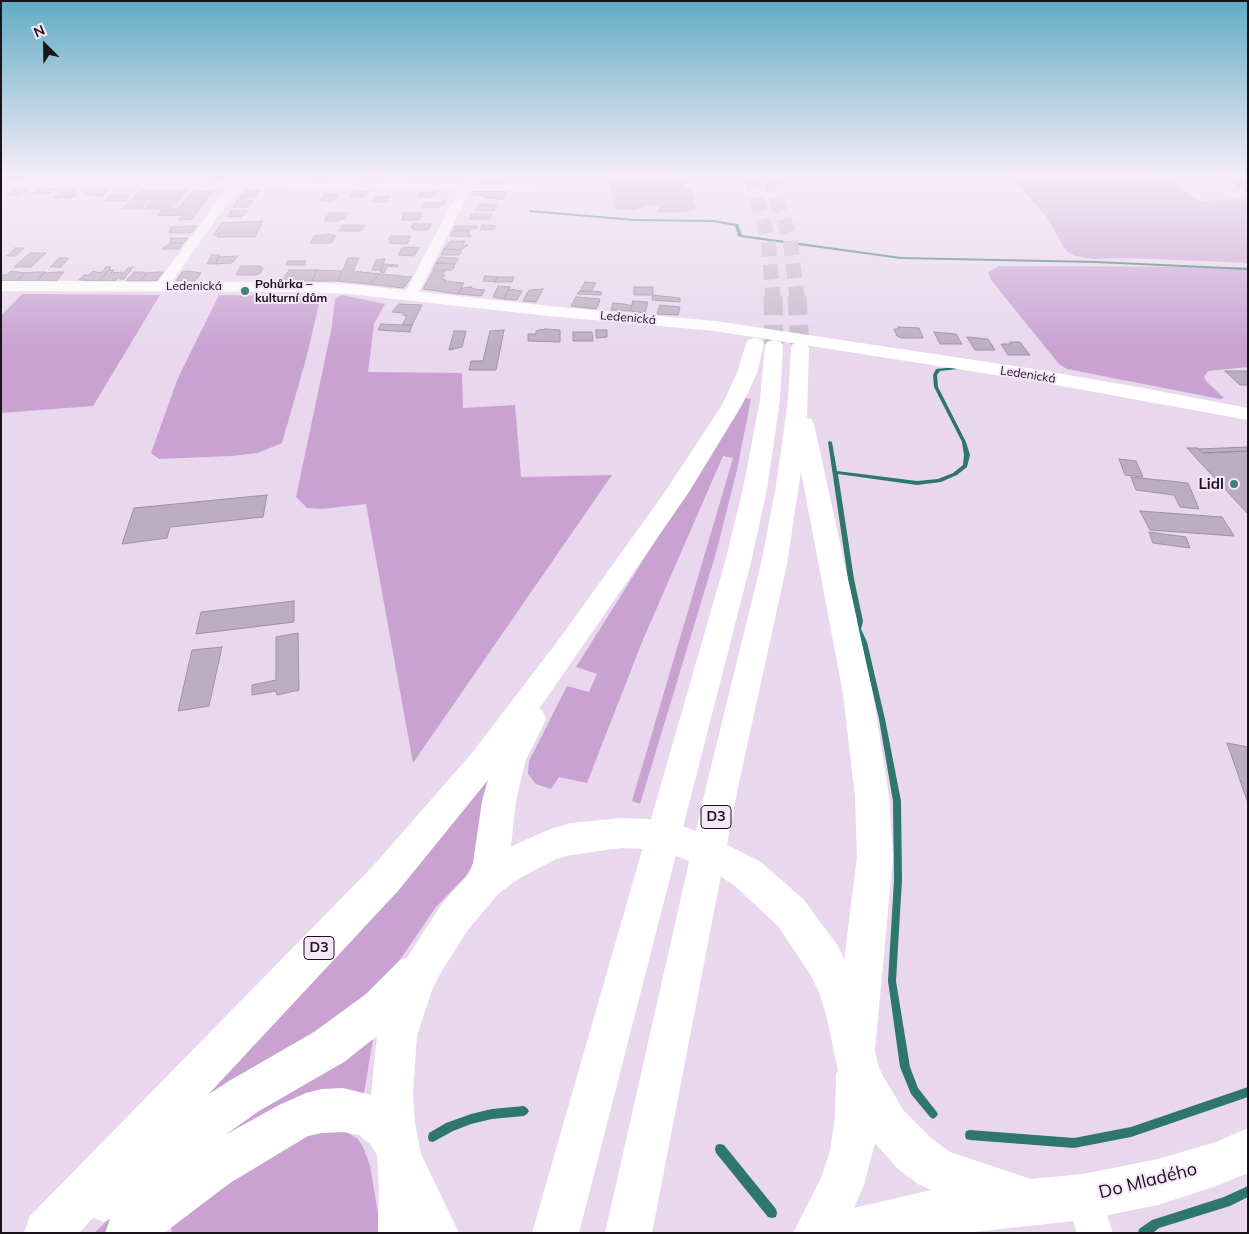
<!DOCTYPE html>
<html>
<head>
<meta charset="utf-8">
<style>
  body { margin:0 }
  #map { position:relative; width:1249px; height:1234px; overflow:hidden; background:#e9d8ed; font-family:Mulish,sans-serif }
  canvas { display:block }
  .frame { position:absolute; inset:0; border:2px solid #19131a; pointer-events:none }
  .north { position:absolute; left:20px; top:20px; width:50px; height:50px; -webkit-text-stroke:4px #f7e5fa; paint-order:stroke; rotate:337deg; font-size:14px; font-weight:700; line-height:20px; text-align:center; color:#19131a }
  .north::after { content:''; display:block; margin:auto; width:18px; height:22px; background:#19131a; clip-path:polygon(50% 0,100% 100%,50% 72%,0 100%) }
</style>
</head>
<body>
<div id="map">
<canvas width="1249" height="1234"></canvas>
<div class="frame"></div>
<div class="north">N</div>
</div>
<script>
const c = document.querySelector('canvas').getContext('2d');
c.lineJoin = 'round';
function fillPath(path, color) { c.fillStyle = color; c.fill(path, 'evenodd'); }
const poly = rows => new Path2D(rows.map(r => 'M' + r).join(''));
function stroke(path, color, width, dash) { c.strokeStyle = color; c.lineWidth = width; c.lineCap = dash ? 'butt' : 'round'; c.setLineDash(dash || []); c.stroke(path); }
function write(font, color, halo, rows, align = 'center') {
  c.font = font + ' Mulish,sans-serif'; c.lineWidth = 4; c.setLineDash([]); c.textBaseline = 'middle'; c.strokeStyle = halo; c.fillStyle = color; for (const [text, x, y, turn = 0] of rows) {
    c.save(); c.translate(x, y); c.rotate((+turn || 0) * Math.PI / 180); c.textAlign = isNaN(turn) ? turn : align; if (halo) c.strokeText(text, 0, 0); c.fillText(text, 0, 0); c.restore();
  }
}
const green = poly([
  [607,175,676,175,678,180,691,190,697,209,687,212,663,213,657,212,659,207,653,204,635,210,615,210],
  [1009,175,1163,175,1199,201,1244,199,1248,201,1248,263,1130,258,1095,259,1075,256,1066,251,1046,216],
  [1219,175,1239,175,1248,179,1248,193],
  [189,189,173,209,143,210,157,192,142,209,122,209,140,190],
  [999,266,1248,267,1248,367,1208,371,1204,377,1206,381,1224,398,1220,399,1067,369,1059,364,991,280,988,272],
  [22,294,160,295,93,406,1,413,1,316],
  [219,295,321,296,306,359,282,443,258,453,231,456,159,459,151,453,178,378],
  [342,295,385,304,374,324,368,372,462,373,463,408,515,405,521,477,612,475,413,763,366,504,322,509,307,508,296,497,332,326,335,299],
  [745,398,751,399,737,470,716,553,640,804,632,801,733,458,723,456,642,642,587,783,559,777,551,789,536,784,528,774,529,761,567,686,589,692,597,674,576,667],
  [488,779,491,779,475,860,466,876,436,907,393,970,367,997,213,1100,208,1091],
  [375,1028,363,1099,115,1233,94,1233,172,1160],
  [345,1131,358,1139,364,1149,370,1166,378,1213,378,1233,171,1233,172,1231,167,1215,294,1133]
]);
const stream = poly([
  [530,210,634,219,713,220,738,224,742,235,901,257,1096,261,1248,268,1248,270,1096,263,901,259,740,237,738,236,735,226,713,222,634,221,529,212,529,210,530,210],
  [956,367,958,367,958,369,940,371,937,375,938,387,966,442,970,455,967,467,957,475,941,482,917,485,838,474,854,579,863,621,861,629,867,642,885,719,901,801,902,880,896,981,910,1067,918,1088,936,1111,938,1114,936,1117,933,1119,930,1117,911,1094,900,1067,888,981,894,880,893,801,879,719,861,642,855,629,857,621,848,579,828,442,830,441,832,442,837,471,917,481,938,479,953,473,963,465,964,455,962,442,934,387,933,375,936,369,956,367],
  [1248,1087,1248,1097,1131,1137,1074,1148,970,1140,966,1139,965,1135,966,1131,970,1130,1074,1138,1131,1127,1248,1087],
  [524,1106,527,1108,529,1111,527,1114,524,1116,492,1119,471,1124,453,1131,433,1142,429,1141,428,1137,429,1133,446,1123,471,1114,492,1109,524,1106],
  [720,1144,724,1145,776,1209,777,1213,776,1217,772,1218,768,1217,716,1153,715,1149,716,1145,720,1144],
  [1248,1186,1248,1197,1230,1206,1159,1228,1153,1233,1138,1233,1139,1229,1152,1220,1224,1197,1248,1186]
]);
const building = poly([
  [26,175,20,180,1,180,3,176,26,175],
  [213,175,227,175,221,180,212,180,213,179,210,179,213,175],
  [314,175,330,175,327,179,311,179,314,175],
  [367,175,383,175,380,180,364,180,367,175],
  [419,175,435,175,432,180,416,180,419,175],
  [548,175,562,175,561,181,547,181,548,175],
  [491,176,530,176,498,184,484,184,491,176],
  [16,189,26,189,28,190,20,195,6,195,16,189],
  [40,189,56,189,49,194,33,194,40,189],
  [66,189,78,189,71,194,77,194,72,198,53,198,66,189],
  [92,189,110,189,103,196,84,195,92,189],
  [245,190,256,190,260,191,256,197,240,198,245,190],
  [213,191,192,219,179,220,182,215,157,216,162,210,177,209,192,192,213,191],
  [369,191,364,197,350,197,352,192,369,191],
  [474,191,507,191,504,199,484,198,485,195,472,195,474,191],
  [435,192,438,192,432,197,417,197,419,193,435,192],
  [324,194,338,194,336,197,339,197,332,202,319,201,324,194],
  [111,195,129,195,124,201,105,201,111,195],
  [384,196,390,196,387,202,372,202,375,197,384,196],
  [238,200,250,200,253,201,248,207,233,207,238,200],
  [443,201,446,201,439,208,423,207,426,202,442,203,443,201],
  [479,204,497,205,494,211,475,210,479,204],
  [231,211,248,211,241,217,227,217,231,211],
  [329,213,348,213,345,219,339,219,338,221,324,221,329,213],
  [403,213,422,213,419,220,402,220,403,213],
  [471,214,492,214,490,219,469,219,471,214],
  [263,221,255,237,217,237,219,235,213,235,222,223,263,221],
  [414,223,419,224,431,224,428,230,413,230,414,228,411,228,414,223],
  [343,225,365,225,361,231,339,231,343,225],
  [482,225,496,226,494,230,480,230,482,225],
  [196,226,191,233,169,233,171,227,196,226],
  [455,226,477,226,476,229,471,229,470,231,453,231,455,226],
  [453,231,470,231,468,235,471,235,471,237,450,236,453,231],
  [328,234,336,236,331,243,310,243,314,236,328,234],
  [391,236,411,236,407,244,389,243,391,239,388,239,391,236],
  [170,238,188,238,183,243,170,243,170,238],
  [450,241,465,241,463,245,468,245,461,250,444,249,450,241],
  [170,243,183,243,179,249,162,249,170,243],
  [408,247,419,248,414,256,398,255,402,248,408,247],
  [15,248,24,248,15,256,7,256,15,248],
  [444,249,461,250,460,252,462,252,459,255,441,255,444,249],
  [30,253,46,253,31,267,14,267,30,253],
  [212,255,220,255,215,264,207,264,212,255],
  [238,256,232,263,215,264,218,257,238,256],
  [440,257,457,258,459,259,455,264,436,263,440,257],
  [59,258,69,258,61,267,50,267,59,258],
  [348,258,359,258,353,272,362,271,361,272,380,274,369,284,338,281,348,258],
  [385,259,381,270,372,270,376,260,385,259],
  [288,261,306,261,304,265,286,265,288,261],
  [436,263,455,264,453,267,455,267,452,270,433,270,436,263],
  [383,264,398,265,397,267,387,266,384,273,380,272,383,264],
  [241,266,261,266,260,268,263,268,260,273,256,275,236,275,241,266],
  [106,267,111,267,99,281,79,280,84,275,89,275,93,271,101,273,106,267],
  [133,267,124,279,119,279,128,268,133,267],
  [109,270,114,270,111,273,123,272,115,281,99,281,109,270],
  [289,270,317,270,312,281,282,281,289,270],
  [317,270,342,271,338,281,312,281,317,270],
  [11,271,25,273,16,281,1,281,1,275,7,275,11,271],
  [189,271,201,273,195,281,176,281,182,272,189,271],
  [433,271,445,271,442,275,445,275,442,279,446,280,444,281,464,283,458,294,423,289,433,271],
  [38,272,46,272,36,281,16,281,24,273,38,272],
  [58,272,64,272,56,281,36,281,44,273,58,272],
  [134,272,142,272,147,273,140,281,126,281,134,272],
  [156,272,163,272,156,281,140,281,147,273,156,272],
  [380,274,412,277,403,288,369,284,380,274],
  [485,276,497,277,495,282,483,281,485,276],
  [497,277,514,277,512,282,495,282,497,277],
  [585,282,596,283,591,291,580,291,585,282],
  [498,286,510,287,504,299,493,297,498,286],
  [471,287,474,289,485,290,481,296,458,294,462,288,471,287],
  [634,287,653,287,653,295,634,295,634,287],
  [509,289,522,291,517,300,504,299,509,289],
  [543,289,536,302,523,301,529,290,543,289],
  [580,291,591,291,602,292,601,295,577,294,580,291],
  [653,295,680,298,680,302,652,300,653,295],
  [576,297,600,299,599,303,596,309,571,306,576,297],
  [633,301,648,302,645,313,630,311,633,301],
  [613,303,624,304,632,306,630,311,611,310,613,303],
  [399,304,422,305,412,325,402,325,407,316,403,315,403,313,392,312,399,304],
  [660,305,680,307,678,315,657,314,660,305],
  [381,324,402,325,412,325,410,332,378,330,381,324],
  [898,327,919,328,923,338,902,338,897,336,894,329,899,329,898,327],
  [546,329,560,330,560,342,528,341,528,334,536,334,536,331,539,330,546,329],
  [504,330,496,370,469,370,471,361,483,361,490,331,504,330],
  [596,330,607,330,607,337,596,338,596,330],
  [454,331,466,331,462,347,449,350,454,331],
  [573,332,592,332,593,341,573,341,573,332],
  [934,332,956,334,962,344,940,344,934,332],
  [967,337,988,339,995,350,975,350,967,337],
  [1010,342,1020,342,1030,355,1008,355,1001,344,1011,344,1010,342],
  [1225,371,1248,371,1248,385,1240,385,1225,371],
  [1248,447,1248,451,1203,453,1199,449,1248,447],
  [1187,448,1198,448,1203,453,1248,451,1248,514,1187,448],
  [1119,459,1136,461,1143,477,1125,475,1119,459],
  [1131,477,1188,483,1199,509,1180,507,1174,495,1136,490,1131,477],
  [267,495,263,517,170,527,167,538,122,544,134,508,267,495],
  [1140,511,1222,517,1234,536,1150,530,1140,511],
  [1149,532,1186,537,1190,548,1153,543,1149,532],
  [294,601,294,622,196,634,201,612,294,601],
  [298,633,299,690,277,695,276,691,252,695,252,685,276,680,276,637,298,633],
  [222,647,209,706,178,711,192,650,222,647],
  [1227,743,1248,747,1248,803,1227,743]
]);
const highwayTunnelFar1 = poly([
  [750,175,768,238,773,297],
  [769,175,790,238,797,297]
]);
const highwayTunnel = poly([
  [773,296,774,346],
  [797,296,800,348]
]);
const street = poly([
  [237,175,245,175,246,177,243,182,462,184,467,175,477,175,473,184,538,185,543,188,538,191,470,191,417,296,410,300,403,296,459,190,238,188,167,289,162,290,155,286,227,188,1,186,1,180,232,182,237,175],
  [1083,1179,1096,1184,1113,1233,1077,1233,1065,1197,1070,1184,1083,1179]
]);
const secondary = poly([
  [1,281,304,282,349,284,549,306,715,321,1034,369,1143,388,1248,408,1248,420,1034,381,715,331,549,316,349,294,304,292,1,291,1,281],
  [621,818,647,819,674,823,712,837,761,862,804,900,838,946,851,974,867,1018,879,1068,883,1076,904,1111,931,1138,950,1152,1031,1179,1083,1174,1158,1159,1216,1142,1248,1128,1248,1173,1219,1185,1158,1205,1083,1220,964,1233,793,1233,821,1178,830,1151,835,1117,836,1075,838,1070,827,1018,819,992,810,974,778,926,735,886,713,871,674,855,647,849,621,848,571,855,556,859,518,879,498,894,467,931,440,974,432,990,417,1036,413,1093,415,1123,421,1154,459,1233,411,1233,400,1212,377,1155,370,1144,359,1135,343,1132,322,1133,308,1136,230,1183,164,1233,105,1233,110,1219,103,1222,87,1215,80,1199,87,1183,151,1132,229,1081,314,1032,366,994,400,960,407,958,441,905,472,870,492,855,548,830,571,823,621,818],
  [377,1036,371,1095,343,1088,322,1089,306,1093,279,1105,225,1135,259,1111,344,1062,377,1036],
  [875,1143,899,1170,918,1184,931,1190,854,1208,864,1185,875,1143]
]);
const highway = poly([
  [755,338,762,340,764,344,757,373,742,405,689,492,539,709,542,710,546,719,525,762,516,801,509,863,498,894,485,899,472,894,467,882,473,863,482,801,488,780,398,891,79,1233,24,1233,30,1216,372,867,472,753,560,638,667,489,722,405,737,373,746,344,748,340,755,338],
  [774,340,781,342,783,346,780,400,767,489,751,562,579,1233,532,1233,725,562,743,489,760,400,765,346,767,342,774,340],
  [800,342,807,344,809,348,807,418,811,419,814,424,873,694,889,796,893,857,875,1050,869,1065,854,1071,839,1065,833,1050,857,857,855,796,843,694,801,471,787,564,738,787,652,1233,605,1233,706,787,761,564,776,486,788,401,791,348,793,344,800,342],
  [399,1131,415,1137,421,1153,425,1189,425,1233,378,1233,379,1189,377,1153,383,1137,399,1131]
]);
const markers = [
  [245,291,5,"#3f8376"],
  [1234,484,5,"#3f8376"]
];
const farPoinames = [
  ["Pohůrka –",255,284],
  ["kulturní dům",255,298]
];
const farStreetnames = [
  ["Ledenická",194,286],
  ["Ledenická",628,318,5],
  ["Ledenická",1028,375,9]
];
const shields = [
  [716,817,30],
  [319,948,30]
];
const shieldNames = [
  ["D3",716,817],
  ["D3",319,948]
];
const poiNames = [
  ["Lidl",1224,484]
];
const nearStreetnames = [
  ["Do Mladého",1148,1181,-14]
];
fillPath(green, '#c9a2d2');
fillPath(stream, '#2f766c');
fillPath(building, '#bdadc1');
stroke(building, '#a090a4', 1);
stroke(highwayTunnelFar1, '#cabacd', 15, [15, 8]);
stroke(highwayTunnel, '#cabacd', 19, [19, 10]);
fillPath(street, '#fff');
fillPath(secondary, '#fff');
fillPath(highway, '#fff');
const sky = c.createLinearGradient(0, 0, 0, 348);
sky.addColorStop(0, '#61acc4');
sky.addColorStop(0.5, '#f5edf7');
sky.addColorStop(1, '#f5edf700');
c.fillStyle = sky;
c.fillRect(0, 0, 1249, 348);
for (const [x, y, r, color] of markers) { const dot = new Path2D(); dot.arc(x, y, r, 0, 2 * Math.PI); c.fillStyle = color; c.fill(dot); stroke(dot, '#f7e5fa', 2); }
write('bold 12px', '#19131a', '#f7e5fa', farPoinames, 'left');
write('12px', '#19131a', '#f7e5fa', farStreetnames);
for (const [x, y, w] of shields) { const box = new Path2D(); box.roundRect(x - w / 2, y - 11.5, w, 23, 4); c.fillStyle = '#f7e5fa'; c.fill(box); stroke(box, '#19131a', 1); }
write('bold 14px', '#19131a', null, shieldNames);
write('bold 15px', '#19131a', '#f7e5fa', poiNames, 'right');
write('18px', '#19131a', '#f7e5fa', nearStreetnames);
</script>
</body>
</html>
